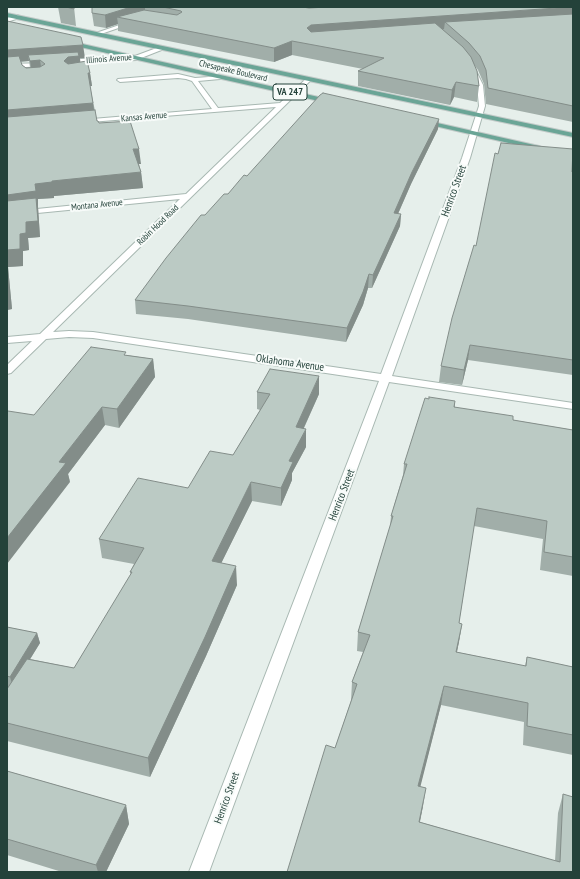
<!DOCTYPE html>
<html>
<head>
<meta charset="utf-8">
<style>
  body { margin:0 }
  #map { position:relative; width:580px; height:879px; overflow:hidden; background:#e6efeb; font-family:"PT Sans Narrow",sans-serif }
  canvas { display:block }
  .frame { position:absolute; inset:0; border:8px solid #24423a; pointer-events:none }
</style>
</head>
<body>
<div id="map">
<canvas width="580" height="879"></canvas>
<div class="frame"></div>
</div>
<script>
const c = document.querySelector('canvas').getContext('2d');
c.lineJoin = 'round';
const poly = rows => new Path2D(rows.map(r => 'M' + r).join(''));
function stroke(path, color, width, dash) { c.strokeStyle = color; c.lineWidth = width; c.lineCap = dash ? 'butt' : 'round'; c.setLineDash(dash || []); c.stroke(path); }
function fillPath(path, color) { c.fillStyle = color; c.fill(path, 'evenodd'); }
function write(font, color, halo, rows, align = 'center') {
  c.font = font + ' "PT Sans Narrow",sans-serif'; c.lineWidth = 4; c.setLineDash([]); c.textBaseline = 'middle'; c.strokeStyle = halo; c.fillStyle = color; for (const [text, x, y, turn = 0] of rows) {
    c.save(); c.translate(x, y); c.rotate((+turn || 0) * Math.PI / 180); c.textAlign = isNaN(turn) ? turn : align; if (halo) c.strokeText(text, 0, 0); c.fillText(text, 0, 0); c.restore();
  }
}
const minor = poly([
  [17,15,19,16,19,18,7,22,7,18,17,15],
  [131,21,136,22,98,35,93,34,131,21],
  [162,46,165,48,164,49,136,60,63,64,60,62,63,60,135,56,162,46],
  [47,63,48,64,45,66,7,68,7,64,47,63],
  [471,65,474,67,483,85,485,106,470,158,392,376,573,403,573,409,389,382,209,872,189,872,379,381,93,338,69,337,46,339,11,373,7,374,7,365,32,341,7,343,7,337,40,334,180,199,7,216,7,212,186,194,276,107,78,123,77,122,80,120,212,109,192,81,186,79,178,78,120,82,117,80,118,79,178,74,195,78,222,76,223,77,220,79,198,81,218,108,280,103,307,78,311,78,311,80,53,332,69,331,93,332,381,374,462,158,479,106,477,85,468,67,471,65]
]);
const major = poly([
  [7,13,573,133,573,137,7,17,7,13],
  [69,41,332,100,335,102,332,104,67,44,66,43,69,41],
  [424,120,539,146,543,148,539,150,422,123,421,122,424,120]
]);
const wall = poly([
  [58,7,74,7,76,26,61,23],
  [92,7,302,7,309,8,573,7,573,122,486,104,484,84,478,70,475,66,479,86,477,102,454,97,450,105,358,86,358,71,363,69,292,55,274,62,118,31,118,24,106,28,94,26,92,13],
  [7,21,85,58,80,58,80,62,90,73,92,86,90,86,97,121,141,164,139,164,141,172,143,188,54,196,54,198,38,199,38,207,40,237,28,238,29,250,23,251,23,266,8,267,12,309,7,310],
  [29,61,30,67,26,68,22,65,21,62],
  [438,129,411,184,398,214,401,214,400,226,372,288,368,288,363,305,346,342,188,319,136,314,135,300,205,215,247,176],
  [572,172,573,172,573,375,468,360,462,385,439,382,441,366,476,246],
  [126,355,153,359,155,377,119,428,105,425,68,474,70,482,34,415],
  [257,392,319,394,304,428,306,447,292,473,292,480,281,506,252,501,221,563,237,585,206,656,150,777,7,741,7,689,9,687,7,686,7,627,37,633,40,643,30,659,74,668,131,575,130,572,134,564,102,558,99,539,188,488,233,455,260,410,257,409],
  [455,401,455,407,513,420,573,430,573,576,540,570,543,539,474,526,459,623,462,624,457,652,525,666,527,657,573,667,573,755,523,745,524,722,441,705,420,786,423,806,420,822,555,861,558,813,563,794,573,872,287,872,335,748,351,701,352,682,363,652,357,651,358,632,390,527,391,516,403,475,404,464],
  [7,771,126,805,129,824,106,872,62,872,7,855]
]);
const shadedWall = poly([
  [131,7,145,7,145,16,117,17,118,24,106,28,105,15],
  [573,7,573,20,445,22,444,29,311,38,307,28,311,25],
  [292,41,292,55,274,62,274,48],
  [83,45,85,58,80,58,81,69,70,70,64,61,66,59,40,60,42,73,32,73,30,61,28,55,29,61,7,62,7,50],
  [88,73,90,73,92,86,89,86],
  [456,82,454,97,450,105,452,90],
  [93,103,95,117,7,124,7,110],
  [439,119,438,129,411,184,393,225,394,213,412,172],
  [133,149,139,149,141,164,135,164],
  [141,172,143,188,54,196,54,198,38,199,38,207,40,237,28,238,29,250,23,251,23,266,8,267,12,309,7,310,7,195,35,184,52,181],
  [401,214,400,226,372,288,373,275],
  [369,274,368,288,363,305,346,342,347,328],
  [470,345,468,360,462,385,464,370],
  [153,359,155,377,119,428,117,409],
  [319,376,319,394,296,445,296,427],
  [102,407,105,425,68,474,70,482,7,564,7,538,59,462],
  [306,429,306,447,292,473,292,480,281,506,281,488,289,461],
  [251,482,252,501,213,580,212,561],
  [236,566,237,585,206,656,150,777,148,758],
  [462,624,459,642,453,670,456,652],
  [37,633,40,643,13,687,10,677],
  [444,686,441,705,416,804,418,786],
  [426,788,423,806,416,840,419,822],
  [126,805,129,824,106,872,98,872,96,865]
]);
const building = poly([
  [66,7,74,7,74,9,66,7],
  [92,7,131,7,105,15,92,13,92,7],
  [163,7,302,7,309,8,327,7,571,7,311,25,307,28,311,32,435,23,463,47,471,57,477,71,479,86,456,82,452,90,358,71,384,58,292,41,274,48,117,17,144,10,177,15,182,12,181,11,163,7],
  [573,14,573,106,488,88,486,70,480,56,469,43,445,22,573,14],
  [7,21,81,37,83,45,7,50,7,21],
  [78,52,79,56,68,57,64,61,68,64,87,61,90,73,88,73,93,103,7,110,7,57,19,56,22,65,26,68,40,67,45,64,40,60,30,61,28,55,78,52],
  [323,93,439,119,412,172,394,213,401,214,373,275,369,274,363,292,347,328,188,306,135,300,166,258,201,215,205,215,224,194,228,194,244,175,247,176,320,95,323,93],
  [95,110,97,121,98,121,99,123,130,121,139,149,133,149,141,172,52,181,52,182,35,184,36,191,7,195,7,117,95,110],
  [501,143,573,149,572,172,573,172,573,360,470,345,464,370,441,366,452,318,474,245,476,246,495,153,498,154,501,143],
  [36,198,38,221,26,222,26,233,20,234,20,249,7,250,7,201,36,198],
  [7,276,8,291,7,292,7,276],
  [91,347,126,352,124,355,153,359,117,409,102,407,59,462,66,463,7,538,7,412,8,411,34,415,91,347],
  [270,369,319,376,296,427,306,429,289,461,293,462,281,488,251,482,212,561,236,566,205,637,148,758,7,723,7,689,27,659,74,668,132,572,130,572,144,548,99,539,138,478,188,488,210,451,233,455,270,394,257,392,270,369],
  [429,397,455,401,454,407,513,416,513,420,573,430,573,557,544,552,547,521,477,508,459,623,462,624,456,652,526,666,527,657,573,667,573,735,527,726,528,703,444,686,418,786,426,788,419,822,560,862,563,794,573,797,573,872,287,872,326,745,335,748,357,684,352,682,370,635,358,632,393,516,391,516,407,464,404,464,425,398,429,399,429,397],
  [7,627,37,633,10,677,7,676,7,627],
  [7,771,126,805,96,865,7,839,7,771]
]);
const farStreetnames = [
  ["Illinois Avenue",109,59,-4],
  ["Chesapeake Boulevard",233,71,13],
  ["Kansas Avenue",144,117,-5],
  ["Montana Avenue",97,205,-6],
  ["Robin Hood Road",158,225,-44]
];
const shields = [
  [290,92,34]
];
const shieldNames = [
  ["VA 247",290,92]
];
const streetNames = [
  ["Henrico Street",454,191,-70],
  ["Oklahoma Avenue",290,363,8],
  ["Henrico Street",342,495,-69],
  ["Henrico Street",227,798,-70]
];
stroke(minor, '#a8b8b2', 2);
stroke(major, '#c2cac8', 2);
fillPath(minor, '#fff');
fillPath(major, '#6aa596');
fillPath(wall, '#a1aea9');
fillPath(shadedWall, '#838d89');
fillPath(building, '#bbcac4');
stroke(building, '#838d89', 1);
write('9px', '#24423a', '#f7fbf9', farStreetnames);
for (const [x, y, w] of shields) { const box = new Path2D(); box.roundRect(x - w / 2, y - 8, w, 16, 3); c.fillStyle = '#f7fbf9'; c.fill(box); stroke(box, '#24423a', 1); }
write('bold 10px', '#24423a', null, shieldNames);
write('11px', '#24423a', '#f7fbf9', streetNames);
</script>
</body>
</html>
